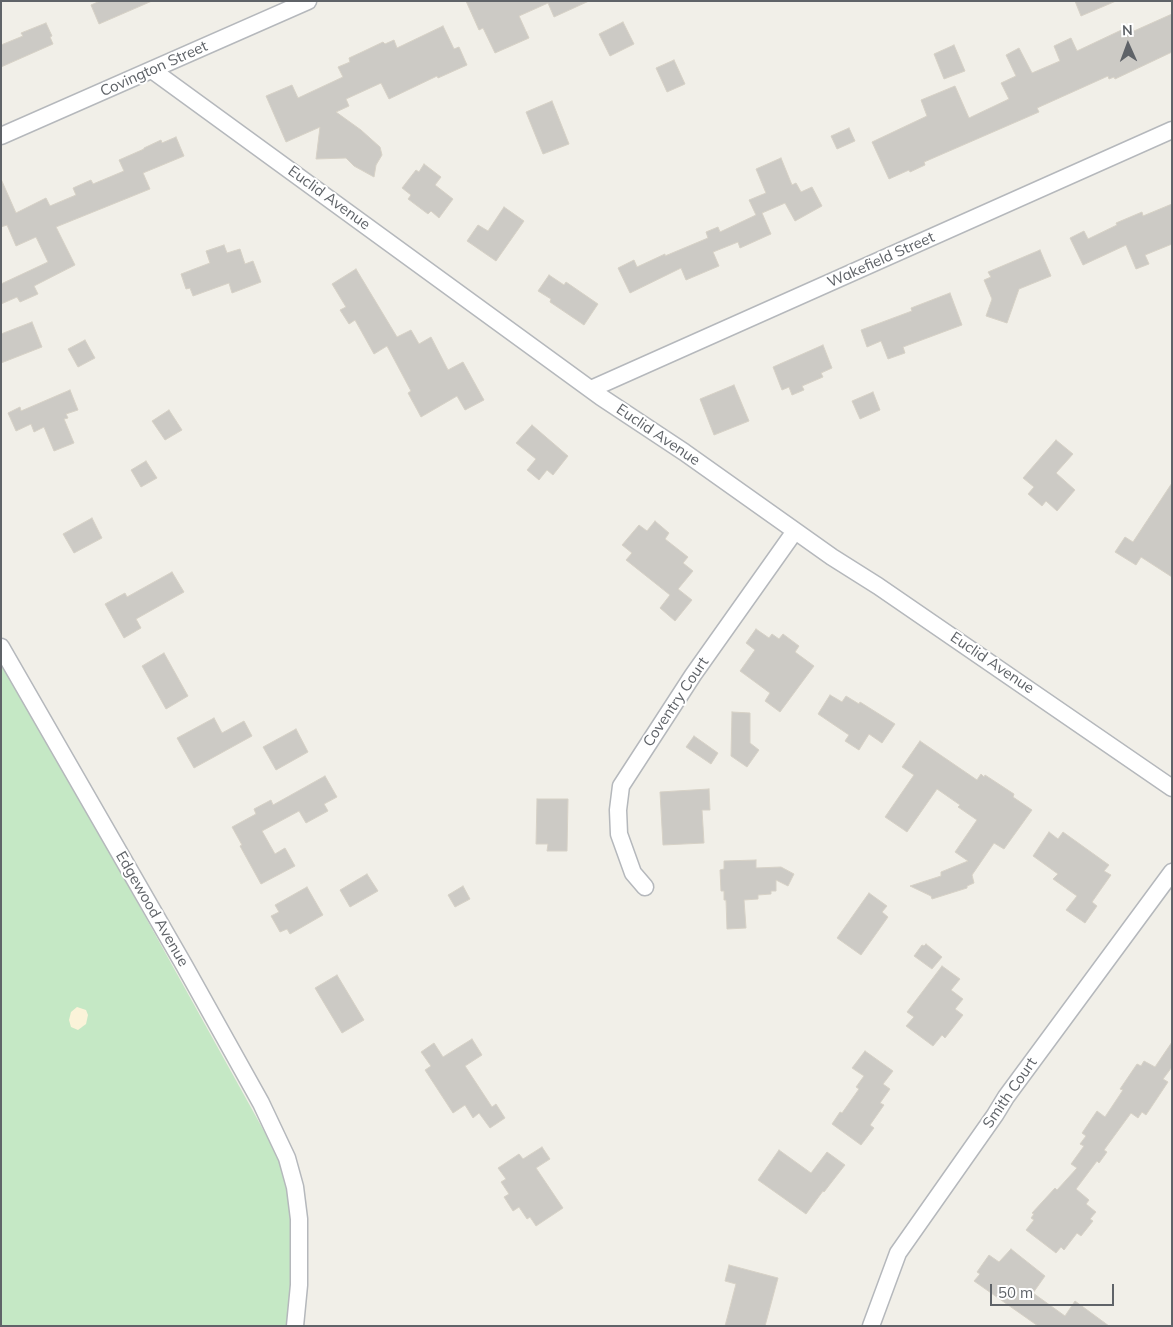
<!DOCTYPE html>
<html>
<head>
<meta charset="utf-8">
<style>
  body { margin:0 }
  #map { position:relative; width:1173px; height:1327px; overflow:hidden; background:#f1efe8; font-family:Mulish,sans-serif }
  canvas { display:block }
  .frame { position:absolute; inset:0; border:2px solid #5f6368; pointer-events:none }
  .north { position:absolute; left:1103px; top:20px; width:50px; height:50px; -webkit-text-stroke:4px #fff; paint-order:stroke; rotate:358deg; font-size:14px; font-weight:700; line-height:20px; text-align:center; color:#5f6368 }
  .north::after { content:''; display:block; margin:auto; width:18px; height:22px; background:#5f6368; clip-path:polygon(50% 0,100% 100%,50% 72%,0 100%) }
  .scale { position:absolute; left:990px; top:1284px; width:124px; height:22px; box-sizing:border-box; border:2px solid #5f6368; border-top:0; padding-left:6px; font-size:15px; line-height:18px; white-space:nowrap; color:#5f6368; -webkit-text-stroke:4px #fff; paint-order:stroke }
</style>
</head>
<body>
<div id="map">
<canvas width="1173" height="1327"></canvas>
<div class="frame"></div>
<div class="north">N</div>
<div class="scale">50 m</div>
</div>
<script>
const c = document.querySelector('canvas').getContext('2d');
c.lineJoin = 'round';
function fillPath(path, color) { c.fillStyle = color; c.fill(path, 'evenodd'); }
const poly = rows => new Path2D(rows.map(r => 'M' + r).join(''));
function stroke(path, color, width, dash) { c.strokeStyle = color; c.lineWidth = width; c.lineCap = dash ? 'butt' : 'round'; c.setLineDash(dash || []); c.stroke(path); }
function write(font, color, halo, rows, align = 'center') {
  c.font = font + ' Mulish,sans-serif'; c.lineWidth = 4; c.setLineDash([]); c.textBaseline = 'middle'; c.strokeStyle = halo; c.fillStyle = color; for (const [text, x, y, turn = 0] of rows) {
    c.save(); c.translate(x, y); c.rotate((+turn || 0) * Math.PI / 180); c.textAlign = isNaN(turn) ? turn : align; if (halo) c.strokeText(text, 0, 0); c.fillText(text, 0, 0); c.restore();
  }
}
const green = poly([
  [1,656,295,1187,290,1326,1,1326]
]);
const sand = poly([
  [77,1007,86,1010,88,1015,86,1024,78,1030,71,1027,69,1020,71,1012]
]);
const building = poly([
  [100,1,152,1,99,24,91,5,100,1],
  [466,1,589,1,554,17,548,3,519,16,529,38,495,53,483,28,479,30,466,1],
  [1075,1,1116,1,1081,16,1075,1],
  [1172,14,1172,52,1115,79,1114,77,1109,79,1108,76,1037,108,1039,112,924,162,925,165,910,172,909,170,889,179,872,142,927,116,921,100,955,86,969,118,1009,99,1001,83,1016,76,1006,55,1019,48,1032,73,1060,61,1054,46,1071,38,1077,51,1132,25,1134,31,1172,14],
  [623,22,634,44,610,56,599,34,623,22],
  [46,23,52,36,50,37,53,44,1,67,1,45,23,36,21,33,46,23],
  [443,26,454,49,459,47,467,65,438,78,437,76,389,99,381,83,346,99,349,106,336,112,361,130,380,147,382,155,376,165,374,177,354,166,346,158,316,159,320,127,286,142,266,96,292,85,298,98,343,77,338,67,350,62,349,58,362,52,383,42,385,44,394,40,397,48,443,26],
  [954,45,965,71,944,79,934,54,954,45],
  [674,60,685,84,667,92,656,68,674,60],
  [552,101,569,144,543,154,526,112,552,101],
  [849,128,855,141,837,149,831,136,849,128],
  [176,137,184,156,143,173,150,189,56,227,75,265,34,286,38,294,20,302,17,297,1,304,1,284,48,262,36,237,16,246,7,225,1,227,1,179,16,213,46,198,50,206,76,195,73,188,91,180,93,184,124,171,119,160,144,149,144,148,161,140,162,143,176,137],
  [781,158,792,185,796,183,801,192,812,187,822,206,795,221,785,203,762,213,771,234,740,248,738,242,713,252,719,266,686,280,681,268,630,293,618,268,634,260,637,267,665,254,665,256,708,238,706,232,718,227,720,232,756,215,749,200,766,193,756,169,781,158],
  [424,164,441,177,435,185,453,199,439,218,431,211,428,214,408,199,411,195,402,188,416,170,419,172,424,164],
  [1172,204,1172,244,1145,255,1149,264,1136,269,1126,245,1083,265,1070,238,1084,231,1088,239,1117,225,1116,223,1142,212,1143,216,1172,204],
  [504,207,524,221,496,261,467,241,478,225,488,231,504,207],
  [224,245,227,253,240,249,245,264,253,261,261,282,232,293,229,283,193,296,190,288,186,289,181,274,210,263,206,251,224,245],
  [1040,250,1051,276,1019,289,1007,323,986,316,992,299,984,280,991,277,988,272,1040,250],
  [356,269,397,337,411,330,419,344,431,337,448,370,463,362,484,400,465,410,457,396,421,417,408,393,411,391,387,346,374,354,355,320,349,324,340,310,346,307,332,284,356,269],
  [549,275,564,285,566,282,598,304,584,325,550,302,551,299,538,291,549,275],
  [950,293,962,325,903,347,905,353,888,359,881,341,867,347,861,330,912,311,911,308,950,293],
  [32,322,42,347,1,363,1,334,32,322],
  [85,340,95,358,78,367,68,349,85,340],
  [823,345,832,368,821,373,823,377,802,386,804,390,792,395,789,387,782,390,773,367,823,345],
  [734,385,749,421,714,435,700,399,734,385],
  [70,390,78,410,66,414,68,418,64,419,74,443,54,451,44,427,34,432,31,424,16,431,8,413,20,407,21,411,70,390],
  [873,392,880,410,860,419,852,401,873,392],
  [169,410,182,430,165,440,152,421,169,410],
  [532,425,568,456,553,475,547,470,539,480,527,470,536,459,516,443,532,425],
  [1056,440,1073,454,1056,473,1075,490,1057,511,1046,501,1042,506,1028,494,1034,487,1023,478,1056,440],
  [146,461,157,478,141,487,131,470,146,461],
  [1172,483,1172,577,1141,557,1136,565,1115,552,1125,537,1133,542,1172,483],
  [92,518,102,538,74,553,63,534,92,518],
  [655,521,669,533,665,539,688,557,683,563,693,571,678,589,692,600,675,621,660,608,670,595,626,560,632,553,622,545,639,525,647,531,655,521],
  [172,572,184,592,136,619,141,628,124,638,105,604,125,593,127,597,172,572],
  [756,629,769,638,772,634,779,639,783,634,799,646,795,652,814,666,780,712,765,701,770,693,740,671,755,650,746,643,756,629],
  [164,653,188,696,166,709,142,666,164,653],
  [830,695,842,702,846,696,859,704,860,702,895,724,882,743,869,734,859,750,845,741,849,735,818,714,830,695],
  [732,712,750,713,750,743,759,750,747,767,731,756,732,712],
  [214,718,222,733,244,721,252,736,194,768,177,738,214,718],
  [296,729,308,752,276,770,263,747,296,729],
  [694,736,718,753,711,764,686,747,694,736],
  [920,741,977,780,981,774,984,777,985,775,1014,794,1013,797,1032,810,1004,849,994,843,972,875,974,883,967,886,967,888,932,899,931,896,910,886,941,876,941,872,968,861,955,852,977,820,958,807,960,805,937,789,907,832,885,817,914,775,902,767,920,741],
  [325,776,337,797,324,804,328,811,306,823,299,811,262,831,275,854,285,848,295,866,261,884,240,846,242,845,232,827,256,814,254,809,271,800,273,805,325,776],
  [709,789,710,810,702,810,704,843,663,845,660,792,709,789],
  [537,799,568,799,567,851,547,851,548,844,536,844,537,799],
  [1049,832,1058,839,1063,832,1109,865,1104,871,1111,875,1092,902,1097,906,1085,923,1066,910,1077,896,1053,879,1058,874,1033,856,1049,832],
  [756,860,756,868,781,867,794,874,788,886,776,880,776,891,771,891,771,894,758,895,758,899,744,900,746,928,727,929,726,900,724,900,724,891,721,891,720,870,724,869,724,861,756,860],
  [367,874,378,891,350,907,340,890,367,874],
  [463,886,470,899,455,907,448,895,463,886],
  [307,887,323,915,290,934,287,929,280,932,271,916,279,912,275,905,307,887],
  [869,893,887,906,882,912,888,917,861,955,837,938,869,893],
  [926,944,942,957,932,969,914,956,922,945,924,946,926,944],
  [942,966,960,979,951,990,963,999,955,1009,963,1015,945,1038,942,1035,933,1046,906,1026,914,1017,907,1012,942,966],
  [337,975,364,1020,342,1033,315,988,337,975],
  [472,1039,482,1055,465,1066,492,1107,496,1104,505,1118,490,1128,479,1113,473,1118,465,1105,453,1113,425,1070,431,1066,421,1052,434,1043,443,1057,472,1039],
  [1172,1042,1172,1067,1163,1079,1168,1082,1146,1115,1142,1112,1138,1118,1131,1113,1104,1150,1107,1152,1099,1163,1097,1161,1076,1189,1089,1200,1086,1204,1096,1212,1090,1219,1093,1221,1081,1236,1077,1233,1064,1250,1061,1247,1056,1253,1026,1230,1034,1220,1031,1218,1034,1214,1032,1213,1055,1188,1057,1190,1077,1168,1071,1164,1084,1146,1080,1144,1086,1136,1082,1133,1097,1111,1105,1117,1123,1090,1120,1089,1137,1064,1141,1066,1144,1061,1155,1067,1172,1042],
  [865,1051,893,1071,883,1084,890,1089,880,1103,884,1105,870,1125,874,1128,861,1145,832,1124,840,1112,842,1113,859,1089,856,1087,864,1076,852,1068,865,1051],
  [542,1147,550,1159,536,1168,563,1208,536,1226,530,1217,527,1219,519,1207,513,1211,504,1197,509,1194,501,1182,506,1179,498,1168,519,1154,523,1159,542,1147],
  [779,1150,811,1173,827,1152,845,1165,824,1192,823,1191,806,1214,758,1180,779,1150],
  [1011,1249,1045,1276,1033,1293,1065,1316,1075,1301,1109,1326,1038,1326,974,1281,980,1274,977,1272,989,1255,999,1262,1011,1249],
  [729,1265,778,1278,765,1326,725,1326,736,1284,725,1281,729,1265]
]);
const minor = poly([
  [152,70,601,397,684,452,832,557,878,586,1172,788],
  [1,136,308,1],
  [591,389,1172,130],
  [1,647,184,965,261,1103,287,1158,295,1187,299,1219,299,1285,295,1326],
  [645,887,633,873,619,834,618,810,621,786,693,675,795,531],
  [871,1326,898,1253,995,1115,1006,1097,1172,872]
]);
const streetNames = [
  ["Covington Street",154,69,-24],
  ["Euclid Avenue",329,198,36],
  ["Wakefield Street",881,260,-24],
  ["Euclid Avenue",658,435,34],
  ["Euclid Avenue",992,663,34],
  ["Coventry Court",676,702,-56],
  ["Edgewood Avenue",152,909,60],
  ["Smith Court",1010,1093,-55]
];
fillPath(green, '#c5e8c5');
fillPath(sand, '#fbf3d9');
fillPath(building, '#cccac5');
stroke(building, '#d6d1c6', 1);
stroke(minor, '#b5b8bc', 19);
stroke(minor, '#fff', 16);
write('15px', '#5f6368', '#fff', streetNames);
</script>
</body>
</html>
